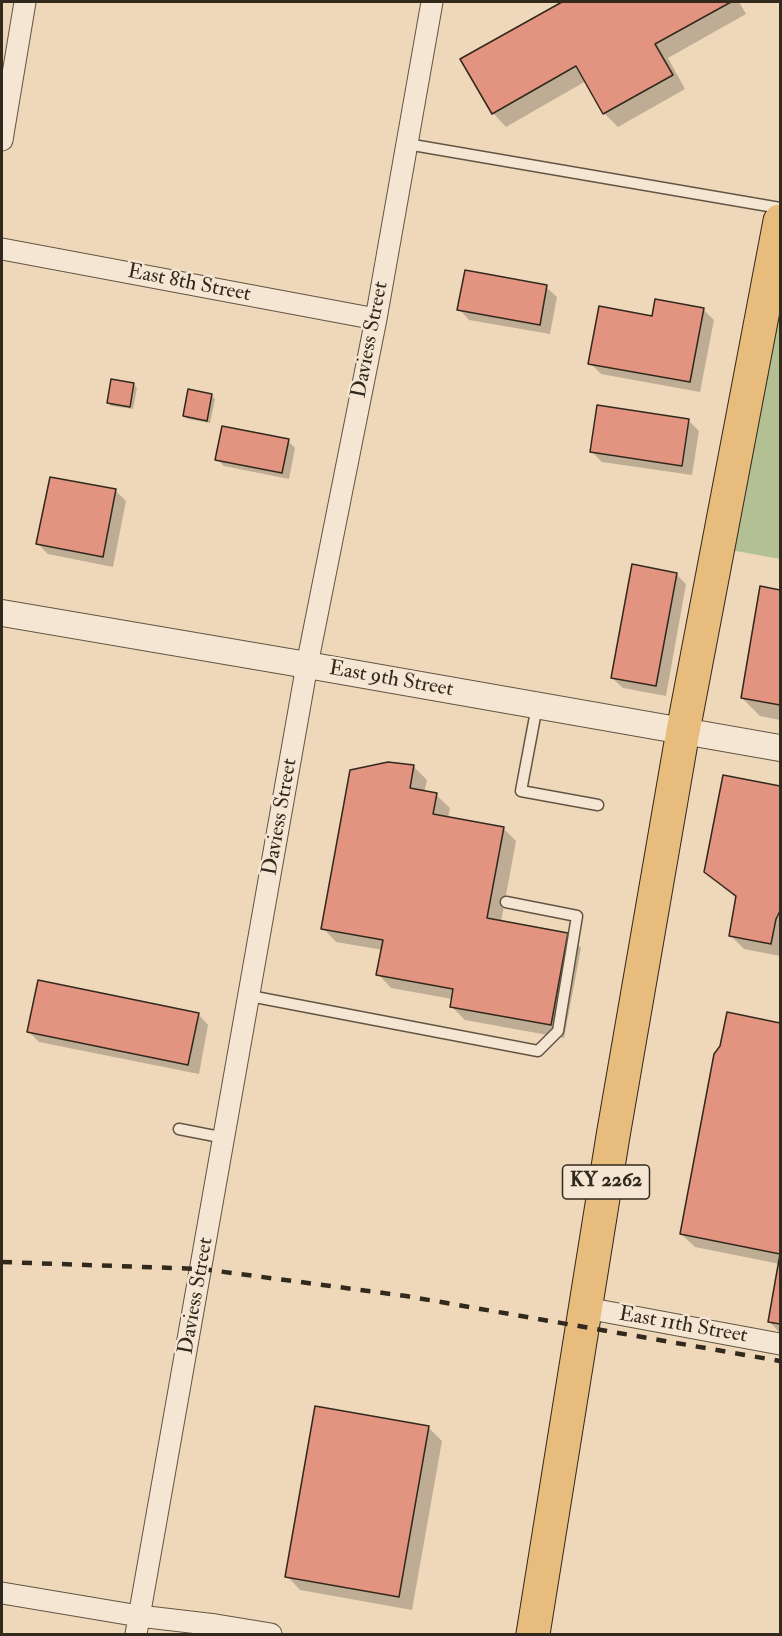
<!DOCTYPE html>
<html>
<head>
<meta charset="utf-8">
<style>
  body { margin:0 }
  #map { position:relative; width:782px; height:1636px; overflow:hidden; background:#eed8b9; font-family:"IM FELL Double Pica",serif }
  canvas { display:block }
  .frame { position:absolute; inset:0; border:3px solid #32291d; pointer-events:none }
</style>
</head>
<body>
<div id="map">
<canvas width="782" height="1636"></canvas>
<div class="frame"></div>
</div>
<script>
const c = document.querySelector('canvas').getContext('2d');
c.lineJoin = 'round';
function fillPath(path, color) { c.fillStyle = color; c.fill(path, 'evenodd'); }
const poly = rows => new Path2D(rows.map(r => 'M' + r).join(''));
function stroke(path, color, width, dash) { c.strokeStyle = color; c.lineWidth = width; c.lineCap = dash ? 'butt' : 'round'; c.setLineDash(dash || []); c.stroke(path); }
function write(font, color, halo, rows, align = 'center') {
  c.font = font + ' "IM FELL Double Pica",serif'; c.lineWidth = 5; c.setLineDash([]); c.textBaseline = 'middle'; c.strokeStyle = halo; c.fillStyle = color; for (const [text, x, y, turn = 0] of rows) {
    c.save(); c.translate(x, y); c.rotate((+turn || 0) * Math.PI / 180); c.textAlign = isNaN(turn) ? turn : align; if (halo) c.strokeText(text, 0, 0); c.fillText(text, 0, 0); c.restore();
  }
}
const green = poly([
  [780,221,780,559,719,548]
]);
const shadow = poly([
  [565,2,739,2,746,14,668,58,685,89,618,127,604,113,586,81,506,127,493,113,462,60],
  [546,287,557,297,550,334,469,320,459,309],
  [703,309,714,320,700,392,601,374,590,363,653,318],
  [134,385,137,388,133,409,111,406,108,402],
  [212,396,215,399,210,423,188,419,184,416],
  [688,420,699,431,692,475,602,462,592,452],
  [288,441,295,448,289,479,224,466,217,459],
  [116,491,126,501,113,567,48,554,38,544],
  [676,574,686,584,666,696,623,688,612,678],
  [761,588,780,591,780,720,760,716,742,698],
  [413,766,427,780,424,793,436,795,450,808,448,818,503,828,516,841,501,922,567,934,581,948,564,1038,465,1020,451,1006,452,999,391,988,378,974,383,950,336,942,323,928],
  [724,776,780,787,780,956,744,949,730,935,737,899,720,885,706,872],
  [198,1014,208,1025,199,1074,39,1042,29,1032],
  [728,1014,780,1024,780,1333,769,1321,780,1264,695,1247,681,1234],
  [428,1427,442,1441,412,1610,300,1590,287,1576]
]);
const building = poly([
  [562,2,731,2,655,44,673,75,603,114,576,66,492,114,460,59,562,2],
  [465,270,547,285,540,325,457,310,465,270],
  [655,299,704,308,690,382,588,364,599,306,652,316,655,299],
  [111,379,134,383,130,407,107,403,111,379],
  [188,389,212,394,207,421,183,416,188,389],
  [597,405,689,419,682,466,590,452,597,405],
  [222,426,289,439,282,473,215,460,222,426],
  [50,477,116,489,103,557,36,544,50,477],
  [632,564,677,573,656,686,611,678,632,564],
  [760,586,780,590,780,705,741,698,760,586],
  [388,762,414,765,410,788,437,793,433,814,504,827,487,918,568,933,551,1025,450,1007,453,989,376,975,383,940,321,929,350,770,388,762],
  [723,775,780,786,780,911,776,919,771,944,729,936,736,896,704,872,723,775],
  [38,980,199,1013,188,1065,27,1032,38,980],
  [727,1012,780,1023,780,1254,680,1234,714,1054,720,1046,727,1012],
  [780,1254,780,1324,768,1322,780,1254],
  [315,1406,429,1426,399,1597,285,1577,315,1406]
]);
const service = poly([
  [407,144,780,208],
  [537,706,521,791,598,805],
  [250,996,538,1051,558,1031,577,916,506,902],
  [179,1129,225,1138]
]);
const minor = poly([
  [2,140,25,2],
  [2,249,376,319],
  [586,1308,780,1344],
  [2,1593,139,1616,216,1625,271,1634],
  [136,1634,307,665,376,319,432,2]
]);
const tertiary = poly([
  [2,613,307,665,780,748]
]);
const primary = poly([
  [533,1634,613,1136,683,731,780,221]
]);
const rail = poly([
  [2,1262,202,1269,406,1296,780,1361]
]);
const shields = [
  [606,1182,87]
];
const shieldNames = [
  ["KY 2262",606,1182]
];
const streetNames = [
  ["East 8th Street",189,284,11],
  ["Daviess Street",371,340,-79],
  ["East 9th Street",391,680,10],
  ["Daviess Street",281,817,-80],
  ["Daviess Street",197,1296,-80],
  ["East 11th Street",683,1326,10]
];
fillPath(green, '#b2c094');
fillPath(shadow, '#0003');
fillPath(building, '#e29481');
stroke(building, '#32291d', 1.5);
stroke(service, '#615544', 13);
stroke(minor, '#615544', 23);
stroke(tertiary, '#615544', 28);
stroke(primary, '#32291d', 35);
stroke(service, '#f4e6d2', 10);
stroke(minor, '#f4e6d2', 21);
stroke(tertiary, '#f4e6d2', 26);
stroke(primary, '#e7bc7c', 33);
stroke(rail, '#32291d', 4.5, [10, 10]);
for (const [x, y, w] of shields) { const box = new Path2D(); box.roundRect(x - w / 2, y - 17, w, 34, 4.5); c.fillStyle = '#f4e6d2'; c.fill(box); stroke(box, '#32291d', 1.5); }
write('bold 20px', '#32291d', null, shieldNames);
write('21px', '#32291d', '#f4e6d2', streetNames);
</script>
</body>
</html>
